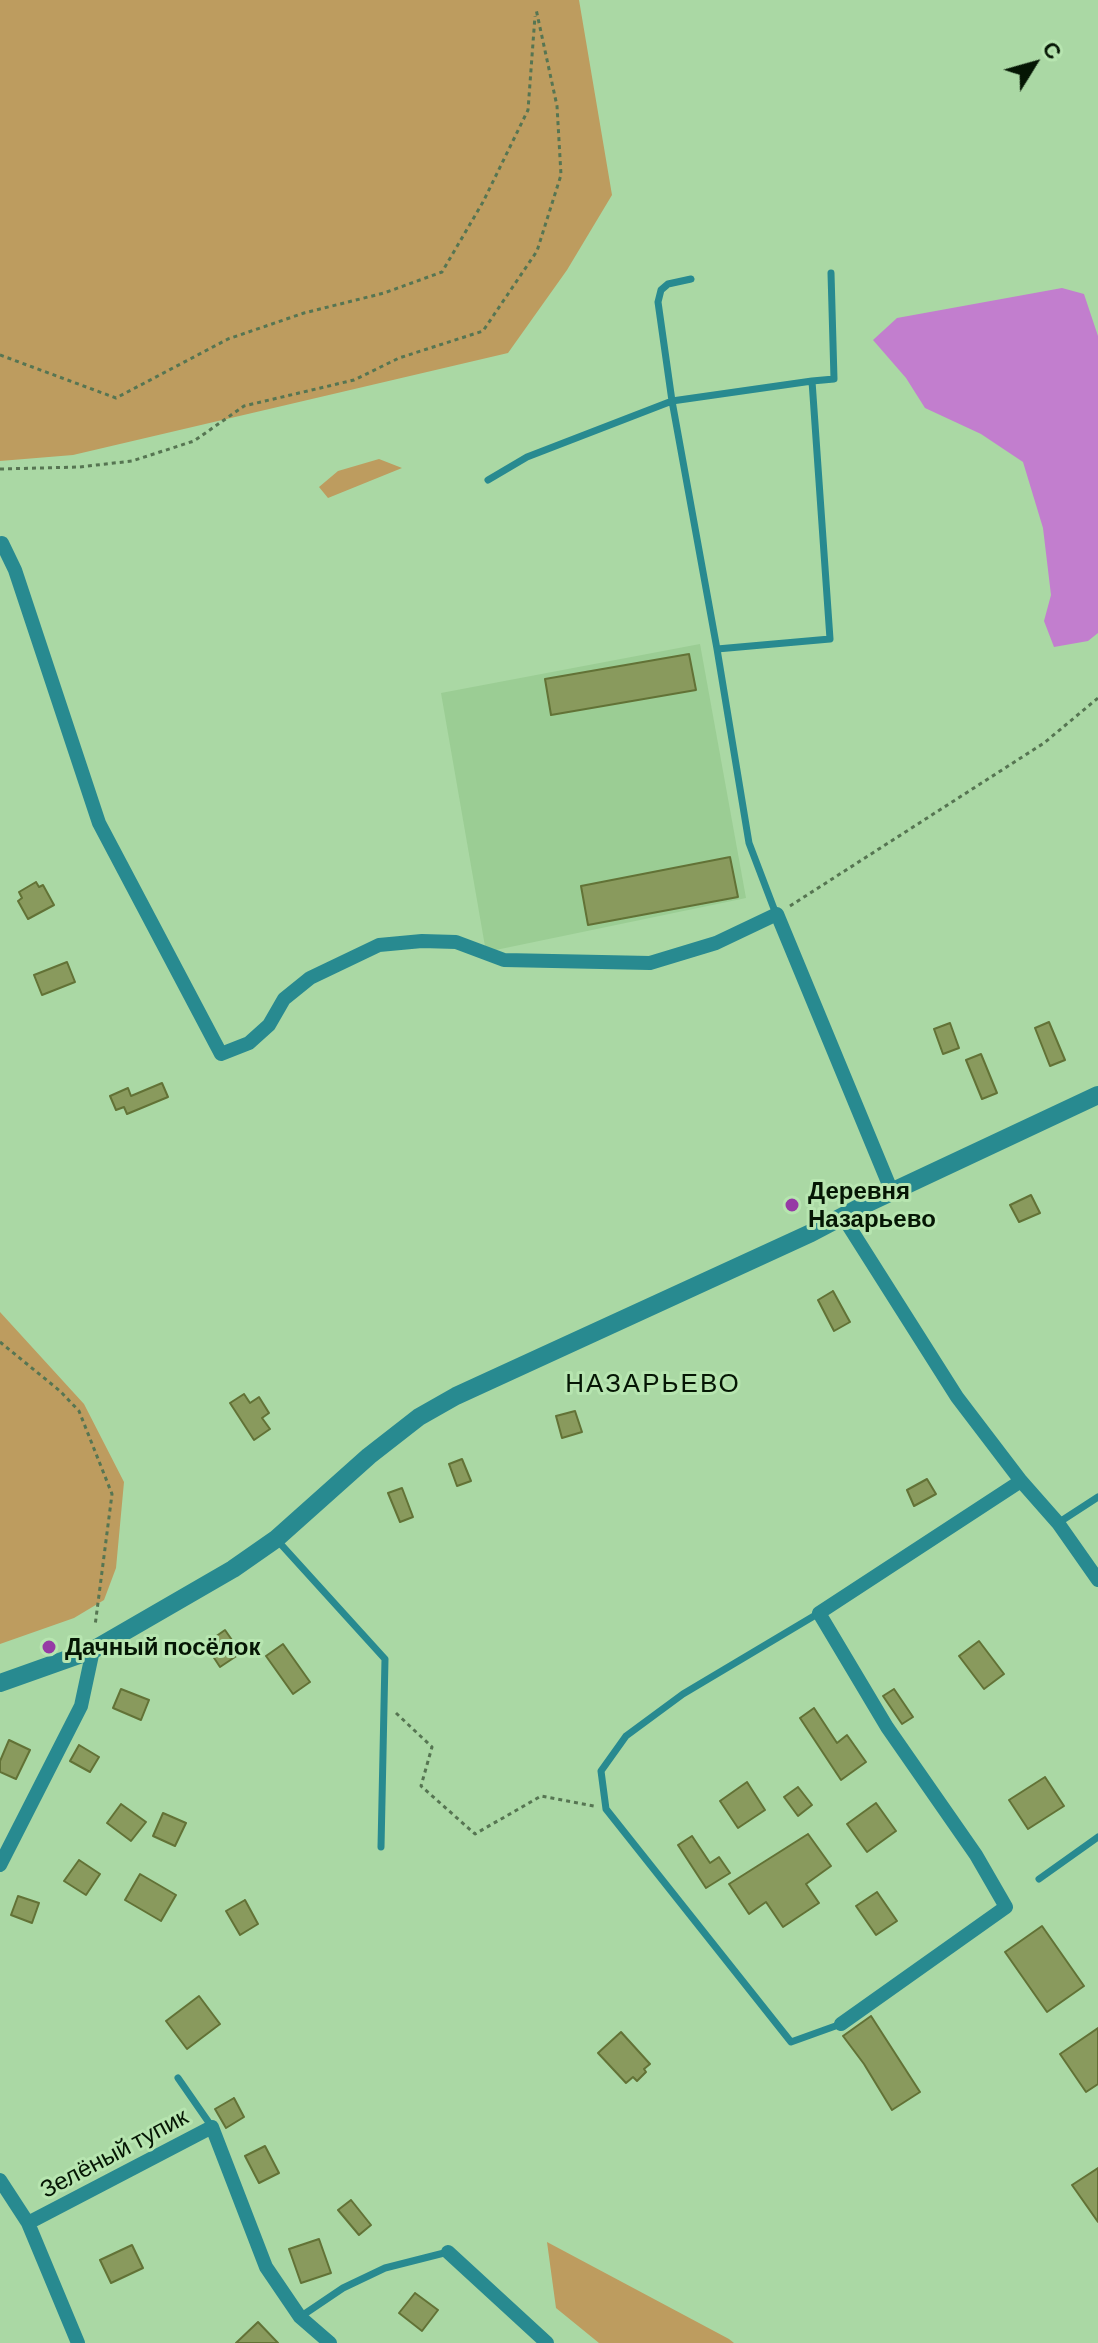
<!DOCTYPE html>
<html>
<head>
<meta charset="utf-8">
<style>
  body { margin:0 }
  #map { position:relative; width:1098px; height:2343px; overflow:hidden; background:#aad8a4; font-family:Barlow,sans-serif }
  canvas { display:block }
  .north { position:absolute; left:994px; top:24px; width:80px; height:80px; -webkit-text-stroke:6px #b7e5b0; paint-order:stroke; rotate:53deg; font-size:22px; font-weight:700; line-height:32px; text-align:center; color:#051604 }
  .north::after { content:''; display:block; margin:auto; width:28px; height:36px; background:#051604; clip-path:polygon(50% 0,100% 100%,50% 72%,0 100%) }
</style>
</head>
<body>
<div id="map">
<canvas width="1098" height="2343"></canvas>
<div class="north">С</div>
</div>
<script>
const c = document.querySelector('canvas').getContext('2d');
c.lineJoin = 'round';
function fillPath(path, color) { c.fillStyle = color; c.fill(path, 'evenodd'); }
const poly = rows => new Path2D(rows.map(r => 'M' + r).join(''));
function stroke(path, color, width, dash) { c.strokeStyle = color; c.lineWidth = width; c.lineCap = dash ? 'butt' : 'round'; c.setLineDash(dash || []); c.stroke(path); }
function write(font, color, halo, rows, align = 'center') {
  c.font = font + ' Barlow,sans-serif'; c.lineWidth = 6; c.setLineDash([]); c.textBaseline = 'middle'; c.strokeStyle = halo; c.fillStyle = color; for (const [text, x, y, turn = 0] of rows) {
    c.save(); c.translate(x, y); c.rotate((+turn || 0) * Math.PI / 180); c.textAlign = isNaN(turn) ? turn : align; if (halo) c.strokeText(text, 0, 0); c.fillText(text, 0, 0); c.restore();
  }
}
const built = poly([
  [700,644,746,898,486,952,441,693]
]);
const green = poly([
  [0,0,579,0,612,195,567,270,508,353,73,455,0,461],
  [379,459,402,468,328,498,319,487,338,471],
  [0,1312,84,1404,124,1482,116,1568,104,1600,74,1618,0,1644],
  [547,2242,729,2339,734,2343,599,2343,556,2308]
]);
const water = poly([
  [1062,288,1084,294,1098,336,1098,633,1088,641,1054,647,1044,621,1051,595,1043,528,1023,462,981,434,925,408,906,378,873,340,897,318]
]);
const building = poly([
  [689,654,696,690,551,715,545,679,689,654],
  [730,857,738,897,588,925,581,886,730,857],
  [36,882,39,887,43,885,54,905,28,919,18,901,22,898,19,892,36,882],
  [67,962,75,982,42,995,34,975,67,962],
  [1049,1022,1065,1060,1050,1066,1035,1028,1049,1022],
  [950,1023,959,1048,943,1054,934,1029,950,1023],
  [981,1054,997,1093,982,1099,966,1060,981,1054],
  [162,1083,168,1097,127,1114,124,1107,116,1110,110,1096,128,1088,131,1096,162,1083],
  [1031,1195,1040,1213,1019,1222,1010,1205,1031,1195],
  [833,1291,850,1322,834,1331,818,1300,833,1291],
  [244,1394,250,1403,259,1397,269,1413,262,1418,270,1429,254,1440,230,1403,244,1394],
  [575,1411,582,1432,562,1438,556,1416,575,1411],
  [462,1459,471,1481,457,1486,449,1464,462,1459],
  [927,1479,936,1494,914,1506,907,1490,927,1479],
  [402,1488,413,1517,400,1522,388,1493,402,1488],
  [225,1630,241,1653,220,1667,205,1644,225,1630],
  [979,1641,1004,1674,984,1689,959,1656,979,1641],
  [283,1644,310,1682,293,1694,266,1656,283,1644],
  [121,1689,149,1700,141,1720,113,1708,121,1689],
  [894,1689,913,1717,902,1724,883,1696,894,1689],
  [814,1708,837,1743,847,1735,866,1762,841,1780,800,1718,814,1708],
  [9,1740,30,1750,16,1779,0,1772,0,1761,9,1740],
  [79,1745,99,1757,90,1772,70,1761,79,1745],
  [1045,1777,1064,1806,1028,1829,1009,1800,1045,1777],
  [747,1782,765,1810,738,1828,720,1801,747,1782],
  [798,1787,812,1805,798,1816,784,1797,798,1787],
  [876,1803,896,1831,867,1852,847,1824,876,1803],
  [121,1804,146,1822,131,1841,107,1823,121,1804],
  [163,1813,186,1823,175,1846,153,1836,163,1813],
  [808,1834,831,1866,806,1884,819,1903,783,1927,766,1902,749,1914,729,1884,808,1834],
  [692,1836,710,1863,719,1857,730,1873,706,1888,678,1845,692,1836],
  [79,1860,100,1874,86,1895,64,1881,79,1860],
  [140,1874,176,1895,161,1921,125,1900,140,1874],
  [877,1892,897,1921,876,1935,856,1906,877,1892],
  [18,1896,39,1903,32,1923,11,1915,18,1896],
  [245,1900,258,1924,240,1935,226,1911,245,1900],
  [1042,1926,1084,1986,1047,2012,1005,1952,1042,1926],
  [199,1996,220,2024,187,2049,166,2021,199,1996],
  [871,2016,920,2092,892,2110,864,2064,843,2036,871,2016],
  [1098,2028,1098,2084,1086,2092,1060,2054,1098,2028],
  [621,2032,650,2064,644,2069,646,2072,637,2081,633,2077,626,2083,598,2053,621,2032],
  [234,2098,244,2117,226,2128,215,2109,234,2098],
  [265,2146,279,2173,259,2183,245,2156,265,2146],
  [1098,2168,1098,2222,1072,2185,1098,2168],
  [351,2200,371,2225,359,2235,338,2210,351,2200],
  [319,2239,331,2273,301,2283,289,2249,319,2239],
  [132,2245,143,2268,111,2283,100,2260,132,2245],
  [415,2293,438,2310,422,2331,399,2313,415,2293],
  [258,2322,278,2343,236,2343,258,2322]
]);
const path = poly([
  [0,355,116,398,228,339,304,313,384,293,442,272,483,202,528,110,535,16],
  [0,469,79,467,132,461,194,441,244,406,354,380,399,358,483,331,537,251,561,175,557,106,536,9],
  [790,906,1044,743,1098,698],
  [0,1342,60,1391,79,1411,112,1494,95,1626],
  [396,1713,432,1747,421,1786,475,1834,541,1796,594,1806]
]);
const service = poly([
  [812,381,834,379,831,273],
  [488,480,527,457,672,401,658,302,661,290,668,284,691,279],
  [717,649,830,639,812,381,672,401,717,649,749,843,776,914],
  [1058,1523,1098,1497],
  [277,1540,385,1659,381,1847],
  [819,1613,683,1694,626,1736,601,1771,606,1809,791,2042,841,2024],
  [1039,1879,1098,1837],
  [178,2078,212,2127],
  [300,2317,343,2288,385,2268,448,2252]
]);
const minor = poly([
  [2,543,15,570,99,823,221,1054,249,1043,269,1025,284,999,310,978,379,945,422,941,456,942,504,960,650,963,716,943,777,914,892,1192],
  [843,1217,957,1397,1021,1481,1058,1523,1098,1580],
  [0,1865,81,1706,93,1650],
  [841,2024,1006,1907,976,1855,887,1727,819,1613,1021,1481],
  [0,2180,28,2223,78,2343],
  [28,2223,212,2127,266,2267,300,2317,330,2343],
  [448,2252,547,2343]
]);
const tertiary = poly([
  [0,1683,93,1650,233,1569,276,1539,369,1456,419,1417,456,1396,811,1233,870,1202,1098,1095]
]);
const markers = [
  [792,1205,8,"#963aa5"],
  [49,1647,8,"#963aa5"]
];
const poiNames = [
  ["Деревня",808,1191],
  ["Назарьево",808,1219],
  ["Дачный посёлок",65,1647]
];
const streetNames = [
  ["Зелёный тупик",114,2153,-28]
];
const neighbourhoodNames = [
  ["НАЗАРЬЕВО",653,1383]
];
fillPath(built, '#9bcd94');
fillPath(green, '#bd9c5f');
fillPath(water, '#c27ece');
fillPath(building, '#899a5d');
stroke(building, '#627236', 2);
stroke(path, '#567552', 3, [4, 4]);
stroke(service, '#288a90', 7);
stroke(minor, '#288a90', 14);
stroke(tertiary, '#288a90', 18);
for (const [x, y, r, color] of markers) { const dot = new Path2D(); dot.arc(x, y, r, 0, 2 * Math.PI); c.fillStyle = color; c.fill(dot); stroke(dot, '#b7e5b0', 3); }
write('bold 24px', '#051604', '#b7e5b0', poiNames, 'left');
write('24px', '#051604', '#b7e5b0', streetNames);
c.letterSpacing = '2px';
write('26px', '#051604', '#b7e5b0', neighbourhoodNames);
c.letterSpacing = '0px';
</script>
</body>
</html>
